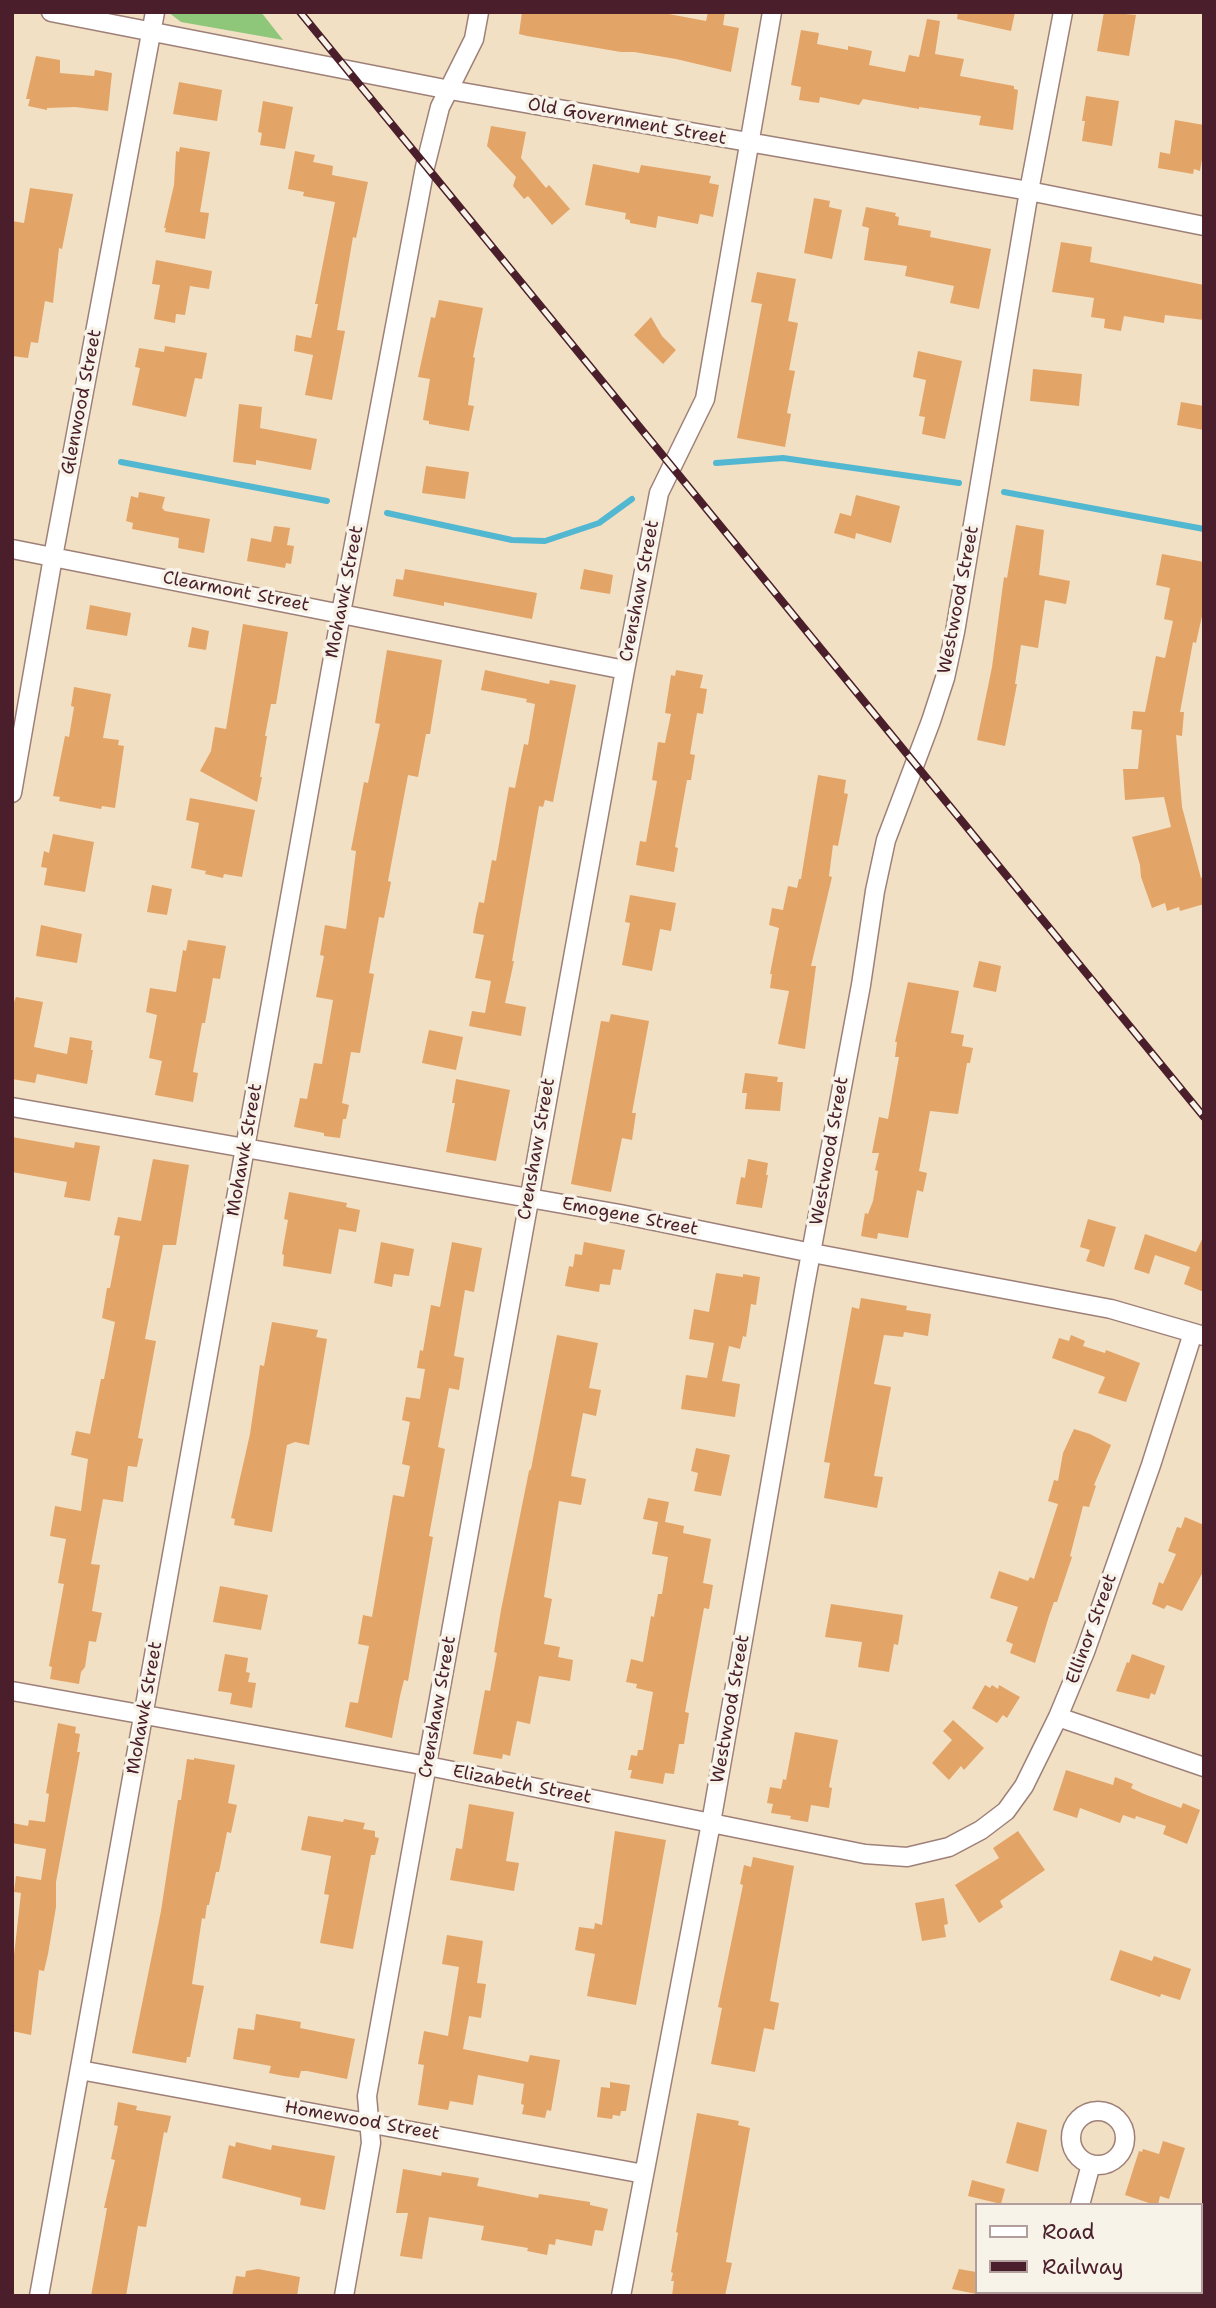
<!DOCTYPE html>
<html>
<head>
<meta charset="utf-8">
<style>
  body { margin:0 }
  #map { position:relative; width:1216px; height:2308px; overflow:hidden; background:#f2e0c4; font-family:"Shantell Sans",sans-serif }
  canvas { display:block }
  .frame { position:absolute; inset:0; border:14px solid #4a1f2b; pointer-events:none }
  .legend { position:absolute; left:975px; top:2203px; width:228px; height:91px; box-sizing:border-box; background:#f7f3e8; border:2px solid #b29e9c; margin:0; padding:9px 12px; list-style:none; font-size:21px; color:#4a1f2b }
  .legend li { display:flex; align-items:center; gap:14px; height:35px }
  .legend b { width:35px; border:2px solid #b29e9c }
</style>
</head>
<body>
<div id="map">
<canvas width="1216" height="2308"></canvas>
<div class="frame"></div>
<ul class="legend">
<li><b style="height:9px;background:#fff"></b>Road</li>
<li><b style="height:9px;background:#4a1f2b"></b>Railway</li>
</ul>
</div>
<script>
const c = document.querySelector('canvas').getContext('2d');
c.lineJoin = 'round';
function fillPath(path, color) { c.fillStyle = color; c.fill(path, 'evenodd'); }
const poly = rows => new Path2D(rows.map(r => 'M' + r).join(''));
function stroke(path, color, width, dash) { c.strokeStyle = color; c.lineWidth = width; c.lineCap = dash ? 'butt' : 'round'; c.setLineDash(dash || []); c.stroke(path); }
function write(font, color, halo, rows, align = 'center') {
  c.font = font + ' "Shantell Sans",sans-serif'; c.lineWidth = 7; c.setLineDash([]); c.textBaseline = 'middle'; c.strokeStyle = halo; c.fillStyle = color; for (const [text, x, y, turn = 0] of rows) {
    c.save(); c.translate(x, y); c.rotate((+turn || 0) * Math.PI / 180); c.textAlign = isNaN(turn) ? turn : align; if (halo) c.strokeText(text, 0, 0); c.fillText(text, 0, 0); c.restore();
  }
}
const green = poly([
  [168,12,261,12,283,40,181,22]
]);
const stream = poly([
  [121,462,327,501],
  [716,463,783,458,959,483],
  [1004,492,1204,529],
  [387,513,512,540,545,541,599,523,632,499]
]);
const building = poly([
  [522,12,658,12,706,21,708,12,725,12,723,25,739,28,731,72,676,59,634,52,621,52,527,36,519,34],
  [958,12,1015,12,1011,31,957,19],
  [1104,12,1136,15,1129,56,1097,51],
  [927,19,940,21,935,54,964,59,960,76,1014,86,1014,89,1018,90,1013,130,979,125,981,116,919,107,919,109,863,99,859,105,820,97,819,103,799,100,801,87,791,85,801,30,819,33,817,44,848,50,848,46,872,51,869,65,905,72,909,55,919,57],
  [36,56,60,60,60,73,94,76,95,70,112,73,108,111,75,107,47,108,47,110,28,106,30,99,26,99],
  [179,82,222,90,217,121,173,114],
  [1086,96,1119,101,1112,146,1082,141,1085,121,1082,121],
  [263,101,293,107,285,149,260,145,262,133,258,132],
  [1175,120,1204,125,1204,147,1200,171,1194,169,1193,174,1158,168,1160,152,1170,154],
  [491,126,526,132,521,158,546,188,549,185,570,209,552,225,528,196,524,199,513,186,516,177,487,146],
  [180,147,210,152,200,212,209,213,205,239,165,232,166,228,164,228,174,185,176,151,179,152],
  [295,151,315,155,313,162,333,166,332,175,368,182,356,238,353,237,337,330,345,331,332,400,305,395,313,355,294,351,296,335,311,338,318,304,315,304,335,202,303,196,304,192,288,189],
  [593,164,639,173,641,165,711,176,709,183,719,185,713,217,700,214,698,224,658,216,656,228,630,223,630,220,625,219,626,213,585,205],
  [30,188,73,194,62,249,59,248,53,303,45,301,38,343,31,342,28,358,12,356,12,221,24,223],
  [814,198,830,201,829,207,842,210,832,259,804,253],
  [866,207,896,213,895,216,899,217,898,225,931,231,930,237,991,249,979,309,950,303,954,286,905,276,907,266,864,260,869,228,862,226],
  [1061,242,1092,247,1090,262,1204,285,1204,320,1165,315,1164,323,1124,316,1121,331,1104,328,1105,319,1091,317,1094,298,1052,292],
  [156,260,212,271,209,289,190,286,185,315,176,314,175,323,154,319,160,285,152,284],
  [757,272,796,279,788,321,798,323,789,370,795,371,787,413,791,414,785,447,737,438,762,304,751,302],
  [439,300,483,308,473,357,475,358,468,405,474,406,469,431,429,424,429,421,423,420,430,379,418,377,431,317,435,318],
  [651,317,662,336,676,350,663,364,634,335],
  [165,346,207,353,202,379,195,378,186,417,132,405,140,368,135,367,139,348,164,352],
  [918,351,962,361,945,439,922,434,925,417,919,416,926,380,913,377],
  [1033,369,1082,374,1079,406,1030,401],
  [1181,402,1204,406,1204,430,1177,425],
  [239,404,262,407,260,428,317,439,311,470,256,460,256,465,233,462],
  [426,466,469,472,465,499,422,493],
  [139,492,165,497,162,508,165,511,210,519,204,553,178,548,179,538,132,529,133,523,126,521,131,496,138,498],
  [856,495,900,506,891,543,856,533,855,539,834,533,840,513,851,516],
  [1016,525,1044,530,1039,575,1070,581,1066,604,1045,600,1038,648,1021,645,1015,684,1017,684,1005,746,977,740,992,667,1004,577,1007,578],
  [274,526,290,528,287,545,294,546,291,564,286,563,285,568,247,561,251,538,271,542],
  [1162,554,1204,562,1204,607,1196,643,1193,642,1180,712,1184,712,1182,736,1176,735,1182,807,1201,878,1204,877,1204,904,1180,911,1179,907,1167,911,1165,903,1152,908,1141,877,1140,865,1132,837,1171,827,1164,797,1125,800,1123,769,1138,769,1142,730,1131,729,1133,711,1145,712,1156,656,1165,658,1173,621,1164,619,1170,588,1156,585],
  [405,569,537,593,532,619,444,602,444,606,393,596,396,579,403,580],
  [584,569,613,575,610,594,580,589],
  [90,605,131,613,127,636,86,629],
  [243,624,288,632,276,704,271,704,265,736,267,736,260,777,262,777,257,802,200,771,211,751,215,727,226,729],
  [192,627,209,631,206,650,188,647],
  [387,650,442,660,430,734,426,734,418,777,408,775,388,881,391,882,384,918,379,917,369,973,374,974,360,1053,351,1052,342,1103,349,1105,346,1119,343,1119,340,1138,324,1136,324,1133,294,1127,300,1098,307,1099,314,1063,322,1064,333,1000,316,997,324,956,320,955,325,925,346,929,356,851,351,850,364,782,368,783,380,724,375,723],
  [485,670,549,684,550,680,576,685,553,802,545,800,543,807,539,806,512,961,514,961,505,1003,526,1007,521,1036,469,1026,472,1011,485,1013,491,981,475,978,484,935,473,933,476,915,479,902,484,903,492,860,496,861,509,787,515,788,524,744,528,745,535,704,526,702,527,699,481,690],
  [676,670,703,675,700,688,707,689,703,714,697,713,690,754,695,755,691,780,687,780,675,847,678,848,674,872,636,865,640,841,646,842,657,781,652,780,658,742,665,743,671,714,665,713,671,675,675,676],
  [74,687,111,694,103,738,119,740,118,745,124,746,115,808,102,806,101,809,59,801,60,797,53,796,65,736,69,737,74,707,71,706],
  [818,775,846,780,844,793,848,794,838,846,833,845,829,876,832,877,811,966,816,966,805,1049,778,1044,789,991,770,988,772,974,770,974,779,928,769,925,772,908,783,910,788,886,797,888,799,879,801,879],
  [190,798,255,810,242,877,224,874,223,878,205,874,206,871,191,868,199,823,186,820],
  [53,834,94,842,85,892,44,885,47,868,41,867,44,851,49,853],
  [152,885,172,889,167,915,147,912],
  [630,895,676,903,671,931,660,929,652,971,622,965,630,923,625,922],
  [41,925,82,934,77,963,36,956],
  [188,940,226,946,220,979,213,978,205,1023,202,1023,193,1072,198,1073,193,1102,155,1095,162,1061,149,1058,157,1015,146,1012,150,988,176,992,183,950,186,951],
  [979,961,1001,966,996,992,973,987],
  [908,982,959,991,951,1033,964,1035,962,1046,973,1048,970,1063,967,1063,958,1114,930,1111,919,1171,927,1173,923,1192,917,1190,908,1238,878,1233,877,1239,861,1236,865,1213,868,1214,873,1201,878,1171,875,1170,879,1153,872,1153,879,1117,888,1119,899,1057,895,1057,897,1042,895,1042],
  [16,997,43,1002,34,1047,67,1054,70,1037,92,1041,91,1050,93,1050,87,1084,37,1074,35,1083,12,1079,12,1007],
  [611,1014,649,1021,632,1113,636,1113,632,1140,622,1138,611,1192,571,1184,601,1021,609,1022],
  [429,1030,463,1037,456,1070,422,1063],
  [745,1073,778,1077,777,1082,783,1082,780,1111,745,1109,747,1093,742,1093],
  [456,1079,510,1090,496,1161,446,1152,455,1103,452,1103],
  [12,1137,74,1148,75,1142,100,1146,90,1201,64,1197,67,1182,12,1172],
  [153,1159,189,1165,176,1245,163,1245,145,1339,156,1341,138,1438,143,1439,137,1467,128,1466,123,1502,103,1499,91,1564,100,1565,92,1611,102,1613,96,1642,89,1641,85,1667,81,1672,79,1684,50,1679,52,1667,49,1666,64,1584,58,1583,66,1539,50,1536,55,1506,81,1511,88,1459,71,1455,76,1431,90,1434,101,1379,104,1379,115,1322,102,1318,107,1288,110,1288,120,1236,114,1235,118,1217,141,1221],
  [748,1159,768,1163,766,1175,768,1175,762,1208,736,1204,741,1177,745,1178],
  [289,1192,347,1203,346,1207,360,1210,356,1232,339,1229,331,1274,283,1266,284,1255,282,1254,288,1220,284,1219],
  [1088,1219,1116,1227,1104,1267,1086,1261,1090,1250,1080,1247],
  [1145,1234,1196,1252,1204,1235,1204,1292,1184,1284,1190,1267,1155,1255,1149,1274,1134,1269],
  [381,1242,414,1249,409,1276,394,1274,392,1287,374,1283],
  [452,1242,482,1248,474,1292,465,1290,454,1356,464,1358,459,1390,449,1388,438,1447,445,1449,429,1536,433,1537,408,1681,404,1680,400,1696,392,1738,345,1727,350,1702,358,1703,369,1646,358,1644,363,1615,372,1617,393,1495,404,1497,410,1466,402,1464,410,1422,402,1420,406,1397,420,1399,425,1369,417,1368,420,1350,423,1351,431,1305,440,1307],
  [584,1242,625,1250,621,1270,613,1269,610,1285,600,1284,599,1292,565,1286,569,1266,573,1267,575,1254,582,1255],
  [716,1273,743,1277,743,1274,760,1277,756,1305,751,1304,746,1337,743,1336,740,1349,729,1346,722,1381,740,1384,735,1417,681,1409,686,1375,707,1378,714,1343,689,1339,694,1309,709,1312],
  [861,1298,907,1306,906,1310,931,1314,928,1336,904,1332,903,1337,884,1335,874,1384,891,1387,874,1476,883,1477,877,1508,824,1498,830,1463,824,1462,841,1367,852,1307,859,1309],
  [272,1322,318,1330,316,1337,327,1339,309,1445,295,1442,287,1445,272,1532,234,1525,235,1519,231,1518,250,1434,260,1365,264,1366],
  [557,1335,598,1343,589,1388,601,1390,596,1416,583,1413,571,1476,586,1479,581,1505,559,1501,544,1597,552,1599,544,1644,560,1647,558,1657,573,1660,570,1681,539,1676,530,1724,517,1721,510,1756,503,1754,502,1759,473,1754,485,1690,490,1691,497,1653,494,1652,501,1610,529,1471,531,1469],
  [1071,1335,1085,1341,1083,1346,1105,1353,1106,1350,1140,1363,1126,1402,1098,1393,1105,1377,1052,1358,1059,1338,1069,1341],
  [1074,1429,1090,1434,1111,1445,1094,1485,1096,1486,1089,1507,1083,1506,1070,1556,1072,1557,1057,1602,1054,1602,1049,1616,1035,1663,1010,1653,1013,1644,1006,1641,1018,1607,990,1598,999,1571,1028,1581,1030,1577,1034,1579,1058,1504,1048,1501,1054,1480,1058,1481,1063,1453],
  [696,1448,730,1455,721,1496,694,1491,698,1473,691,1471],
  [648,1498,669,1502,665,1522,684,1526,683,1533,711,1539,703,1583,713,1585,709,1609,704,1608,695,1657,685,1712,689,1713,684,1744,679,1744,674,1774,665,1773,663,1784,630,1778,632,1770,628,1770,631,1755,637,1756,638,1750,643,1750,653,1692,636,1688,637,1684,626,1682,631,1659,643,1662,651,1616,654,1617,658,1594,662,1594,668,1557,652,1554,658,1522,643,1519],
  [1185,1517,1204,1525,1204,1570,1182,1611,1167,1605,1164,1609,1152,1604,1159,1582,1163,1584,1176,1554,1168,1551,1177,1527,1181,1528],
  [220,1586,268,1595,261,1630,213,1622],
  [831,1604,903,1615,898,1645,894,1644,889,1672,858,1667,862,1642,825,1637],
  [225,1654,248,1658,246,1672,250,1673,248,1682,256,1683,252,1708,230,1704,232,1693,218,1691],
  [1132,1654,1165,1666,1155,1695,1151,1693,1149,1699,1116,1691,1127,1662,1129,1663],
  [985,1685,990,1688,992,1685,998,1689,999,1685,1020,1697,1007,1718,1003,1715,997,1723,972,1708],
  [953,1720,984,1748,964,1770,961,1766,949,1780,932,1763,952,1740,943,1731],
  [58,1723,76,1727,75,1733,80,1734,77,1752,80,1752,56,1882,56,1907,48,1954,44,1971,39,1970,31,2035,12,2031,12,1973,21,1893,14,1892,16,1876,41,1880,46,1849,12,1843,12,1823,28,1826,29,1820,45,1822,49,1794,46,1793],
  [795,1732,838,1740,829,1787,832,1788,829,1808,811,1805,808,1822,790,1819,791,1816,771,1813,773,1804,767,1803,770,1787,781,1789,783,1779,786,1780],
  [194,1758,235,1765,228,1803,237,1805,231,1833,227,1832,219,1872,216,1872,209,1905,207,1905,205,1919,202,1918,192,1984,204,1986,190,2057,187,2057,186,2063,132,2053,161,1911,178,1800,181,1800,187,1759,194,1760],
  [1066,1770,1113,1785,1115,1777,1133,1784,1131,1788,1144,1794,1181,1808,1183,1803,1200,1810,1187,1844,1163,1834,1166,1826,1136,1816,1135,1819,1123,1815,1120,1823,1080,1808,1077,1818,1053,1810],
  [469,1804,514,1812,506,1861,519,1863,514,1891,450,1880,456,1848,462,1849],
  [308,1816,343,1822,344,1819,365,1823,363,1829,375,1831,375,1837,379,1838,375,1855,371,1855,353,1949,320,1943,329,1895,324,1894,331,1856,301,1850],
  [615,1831,666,1840,636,2005,587,1996,595,1954,575,1950,579,1927,594,1929,595,1923,602,1925],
  [1018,1831,1045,1870,1000,1901,1003,1907,979,1923,955,1885,999,1858,993,1848],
  [753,1857,794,1866,770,2001,779,2003,774,2030,764,2028,755,2072,711,2064,722,2008,718,2007,743,1885,740,1884,744,1865,751,1867],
  [944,1898,948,1924,944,1925,946,1937,922,1941,915,1903],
  [447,1935,483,1941,477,1983,486,1984,481,2018,469,2016,463,2049,528,2062,530,2055,560,2060,551,2111,547,2110,545,2118,522,2114,524,2105,521,2104,524,2084,478,2075,473,2105,450,2101,448,2110,418,2105,424,2065,418,2064,424,2031,448,2036,459,1967,442,1964],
  [1120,1950,1152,1961,1154,1956,1191,1969,1180,2000,1161,1994,1160,1997,1110,1980],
  [256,2014,301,2022,300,2028,355,2039,347,2079,307,2071,301,2071,299,2078,284,2076,269,2073,271,2066,233,2059,238,2028,254,2030],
  [610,2082,630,2085,626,2111,621,2111,620,2116,613,2115,612,2119,597,2117,601,2087,610,2088],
  [118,2102,137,2106,136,2110,171,2116,167,2133,164,2132,146,2227,138,2226,126,2296,91,2296,107,2208,104,2208,115,2160,111,2159,118,2126,114,2125],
  [697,2113,739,2121,738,2125,750,2128,726,2262,732,2263,725,2296,672,2296,674,2281,671,2281,673,2273,671,2272,678,2233,676,2232],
  [1017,2122,1047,2130,1038,2172,1006,2163],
  [1163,2141,1185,2148,1169,2199,1160,2196,1158,2205,1155,2205,1125,2195,1139,2151,1142,2152,1143,2149,1159,2154],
  [236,2142,271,2150,272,2145,335,2156,325,2210,300,2205,301,2198,222,2178,229,2145,235,2147],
  [403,2169,441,2176,442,2172,479,2178,477,2186,538,2198,539,2194,590,2202,590,2205,608,2209,603,2231,595,2230,592,2246,556,2239,555,2245,549,2244,547,2255,527,2251,528,2248,481,2240,484,2226,429,2217,422,2259,400,2256,408,2213,396,2213],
  [972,2180,1005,2189,1001,2204,968,2196],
  [258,2269,300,2277,297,2296,232,2296,236,2276,245,2277,246,2271],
  [959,2269,976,2272,976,2294,952,2289]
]);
const street = poly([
  [51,12,450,90,1029,191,1204,226],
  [12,549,625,670],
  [12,793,53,557,155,12],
  [12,1107,620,1214,812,1253,1111,1309,1204,1336],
  [12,1691,428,1766,865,1854,907,1857,949,1847,981,1830,1006,1811,1024,1786,1058,1717,1085,1652,1151,1465,1193,1333],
  [1058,1717,1204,1767],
  [80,2070,644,2174],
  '1071 2138a27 27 0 1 1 54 0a27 27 0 1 1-54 0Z',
  [1080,2205,1091,2164],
  [39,2296,341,613,425,167,440,107,474,39,479,12],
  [344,2296,371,2143,367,2096,625,670,659,493,705,399,772,12],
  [621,2296,711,1823,805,1285,861,985,875,891,886,840,931,721,945,678,955,632,1029,191,1063,12],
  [1054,2296,1055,2292]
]);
const rail = poly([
  [300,12,1204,1117]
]);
const streetNames = [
  ["Old Government Street",627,122,10],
  ["Glenwood Street",82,402,-79],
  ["Crenshaw Street",640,591,-79],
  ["Clearmont Street",236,592,11],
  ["Mohawk Street",345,592,-79],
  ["Westwood Street",959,600,-79],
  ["Crenshaw Street",537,1149,-80],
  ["Mohawk Street",245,1150,-80],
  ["Westwood Street",830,1151,-80],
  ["Emogene Street",630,1217,11],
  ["Ellinor Street",1092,1629,-70],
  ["Crenshaw Street",438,1707,-80],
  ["Mohawk Street",145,1708,-80],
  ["Westwood Street",731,1709,-80],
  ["Elizabeth Street",522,1785,11],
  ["Homewood Street",362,2121,10]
];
fillPath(green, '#8ec77a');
stroke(stream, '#52b7d1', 6);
fillPath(building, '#e3a467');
stroke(street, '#9e8078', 21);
stroke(street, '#fff', 18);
stroke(rail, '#4a1f2b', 8);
stroke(rail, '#f7f3e8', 5, [16]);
write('18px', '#4a1f2b', '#f7f3e8', streetNames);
</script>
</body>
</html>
